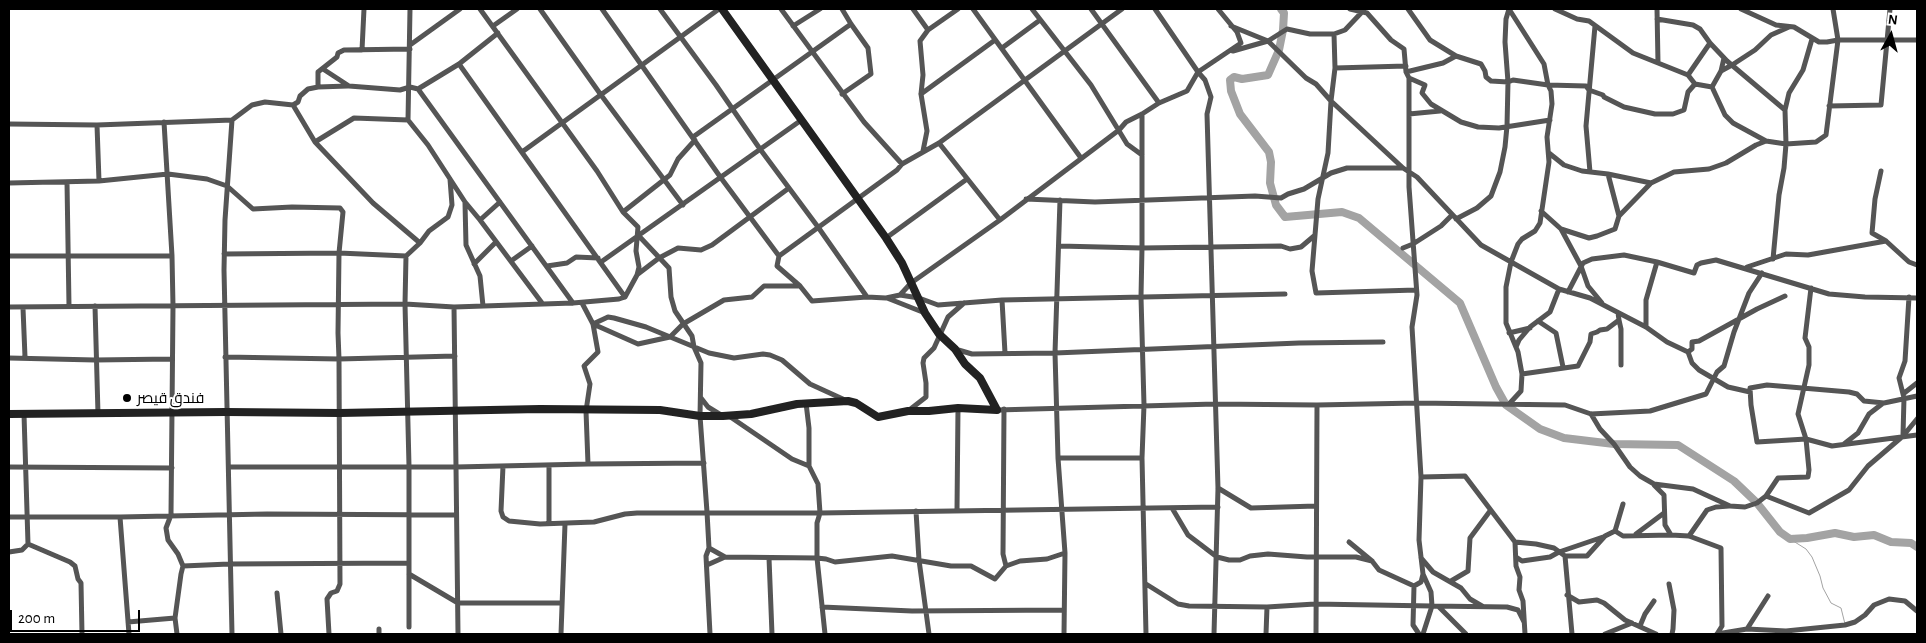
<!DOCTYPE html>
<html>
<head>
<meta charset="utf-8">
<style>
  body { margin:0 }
  #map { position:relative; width:1926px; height:643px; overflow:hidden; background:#fff; font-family:"Alegreya Sans",sans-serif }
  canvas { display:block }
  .frame { position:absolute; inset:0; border:10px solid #000; pointer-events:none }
  .north { position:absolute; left:1866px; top:10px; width:50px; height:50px; -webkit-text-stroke:4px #fff; paint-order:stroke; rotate:7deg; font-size:14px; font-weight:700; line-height:20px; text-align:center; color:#000 }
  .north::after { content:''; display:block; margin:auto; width:18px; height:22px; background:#000; clip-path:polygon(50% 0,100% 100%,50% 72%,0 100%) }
  .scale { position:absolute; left:10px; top:610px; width:130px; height:22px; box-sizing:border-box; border:2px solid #000; border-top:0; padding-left:6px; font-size:15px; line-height:18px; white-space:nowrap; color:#000; -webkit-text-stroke:4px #fff; paint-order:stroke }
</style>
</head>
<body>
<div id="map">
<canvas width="1926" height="643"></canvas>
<div class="frame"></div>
<div class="north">N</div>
<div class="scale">200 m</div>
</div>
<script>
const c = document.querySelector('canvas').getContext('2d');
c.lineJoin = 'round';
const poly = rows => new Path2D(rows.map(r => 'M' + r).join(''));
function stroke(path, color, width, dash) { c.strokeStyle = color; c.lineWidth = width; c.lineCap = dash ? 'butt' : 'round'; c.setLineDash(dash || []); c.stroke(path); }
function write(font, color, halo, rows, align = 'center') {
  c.font = font + ' "Alegreya Sans",Cairo,sans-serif'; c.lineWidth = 4; c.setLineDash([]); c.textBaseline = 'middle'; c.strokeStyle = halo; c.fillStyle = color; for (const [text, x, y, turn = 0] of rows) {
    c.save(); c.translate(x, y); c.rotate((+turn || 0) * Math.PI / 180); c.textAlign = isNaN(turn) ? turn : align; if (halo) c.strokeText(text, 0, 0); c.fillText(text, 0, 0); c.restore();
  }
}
const stream = poly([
  [1790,539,1806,549,1812,557,1820,576,1823,588,1831,603,1841,608,1845,624]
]);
const river = poly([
  [1281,9,1284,13,1283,30,1279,50,1268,75,1242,79,1234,77,1230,80,1231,91,1240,114,1269,152,1271,162,1270,183,1276,205,1285,217,1342,212,1359,218,1460,303,1496,387,1506,405,1540,429,1564,438,1614,444,1678,445,1734,481,1757,503,1780,532,1790,539,1807,538,1835,533,1854,537,1874,535,1891,542,1911,543,1917,547]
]);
const street = poly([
  [410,9,408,120,428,145,465,202,480,220,542,303],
  [540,9,601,95,683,205],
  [602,9,721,178,779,256,777,266,800,286,812,301,867,297,886,298,900,295,919,298,938,305,1002,300,1285,294],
  [660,9,716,85,760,149,818,227,867,297],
  [781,9,864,122,902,164],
  [842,9,851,24,868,48,871,74,842,94],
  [913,9,928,30],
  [973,9,1081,158],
  [1032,9,1091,85,1127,144,1142,155],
  [1091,9,1159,103],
  [1155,9,1198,72,1205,80,1211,97,1207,114,1218,488,1214,634],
  [1350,9,1367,13,1391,40,1404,49,1406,72,1409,78,1409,187,1417,295,1412,327,1421,477,1419,540,1423,574,1421,582,1414,586,1413,625,1419,634],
  [1408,9,1430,40,1456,56,1481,64,1485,71,1486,77,1491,81,1508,82,1513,80,1548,85,1586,86,1589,90,1603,95,1604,97,1624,107,1655,114,1673,114,1684,110,1688,92,1695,84],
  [1509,9,1544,64,1548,85,1551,91,1552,104,1547,137,1549,162,1540,223,1535,231,1522,239,1518,244,1511,262,1506,287,1506,323,1518,352,1522,374,1521,391,1510,403],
  [1555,9,1577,19,1589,21,1633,53,1688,75,1695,84,1712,87,1725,115,1733,123,1766,141,1786,144,1816,142,1826,135,1838,40,1833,9],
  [1657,9,1658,63],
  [1741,9,1776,25,1794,27,1819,42,1827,42,1838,40,1917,40],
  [1657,19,1693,25,1700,29,1710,43,1727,61,1785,110],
  [493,26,517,9],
  [793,26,820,9],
  [1231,26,1268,41,1306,78,1316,84,1331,101,1403,168,1417,177,1481,245,1559,289,1590,298,1646,327,1667,342,1688,352,1692,363,1699,370,1728,387,1750,392],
  [1334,34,1335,68,1331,101,1328,153,1318,199,1312,271,1316,293,1416,290],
  [410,45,460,9],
  [1002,48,1040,20],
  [362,50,364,9],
  [1233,51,1268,41,1287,29,1310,34,1334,34,1345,30,1362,12],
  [459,64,498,33],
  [1335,68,1406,66],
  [323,69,349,86,400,90,410,87,418,89,459,64,625,297],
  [1721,71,1732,65,1755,50,1771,35,1789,27],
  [1406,72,1443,63,1456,56],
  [1688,75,1710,43],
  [1409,78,1425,85,1422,93,1431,104,1461,122,1478,127,1499,128,1550,120],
  [318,87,348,86],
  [1712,87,1721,71,1724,58],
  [418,89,573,303],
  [921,94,995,40],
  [293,105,315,142,373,203,420,243],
  [1829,106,1881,105,1890,9],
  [1142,114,1142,248,1141,297,1144,405,1142,458,1146,634],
  [1409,114,1440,111],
  [232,120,225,220,224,270,232,634],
  [164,122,172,256,173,306,171,515,166,528,168,540,178,554,183,566,181,574,175,618,177,634],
  [9,124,97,125,232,120,252,105,265,102,293,105,298,102,300,96,308,89,318,87,318,72,337,57,338,53,344,50,410,49],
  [97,125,99,181],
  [693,137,851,24],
  [315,142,354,118,408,120],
  [939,143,1000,220],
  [923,151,927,131,921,94,923,75,920,41,928,30,958,9],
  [522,152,719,9],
  [1549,153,1564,165,1582,171,1608,174,1651,183],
  [1881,171,1875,199,1872,233,1886,241],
  [1590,172,1586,126,1595,26],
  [1608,174,1619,216],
  [67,182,69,306],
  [9,183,99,181,168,174,207,179,227,186,253,209,292,207,340,208,343,212,339,253,338,333,339,359,455,356],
  [1026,199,1095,202,1255,196,1281,198,1288,194,1304,189,1331,173,1347,168,1403,168],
  [465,203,466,245,480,276,483,306],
  [1541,211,1561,229,1589,238,1597,236,1615,229,1619,216,1651,183,1674,172,1709,169,1726,163,1756,145,1766,141],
  [623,212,670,175,678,159,695,140],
  [1456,219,1477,208,1491,196,1500,172,1505,147,1507,126,1508,82,1505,42,1506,19,1509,9],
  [480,220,500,202],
  [1561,229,1581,266,1588,286,1602,303],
  [638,235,669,268,671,297,675,311,692,336,694,347,701,363,700,416,707,512,709,548,706,556,710,634],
  [886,238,967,179],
  [1059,246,1142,248,1281,246,1290,249,1301,247,1314,236],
  [1403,248,1413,244,1441,226,1452,215],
  [224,254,339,253,406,256],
  [9,256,172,256],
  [779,256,897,170,902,164,939,143,1122,9],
  [1773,259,1779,195,1784,168,1786,144,1785,110,1789,93,1803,70,1812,39],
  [511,261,532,246],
  [601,262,800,121],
  [474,264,496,242],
  [547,266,567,263,576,257,598,258],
  [1747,267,1786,254,1808,255,1886,241,1909,262,1917,265],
  [638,274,659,258,678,248,701,250,712,245,789,188],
  [1568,292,1583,263,1592,259,1624,255,1657,262,1694,273,1697,265,1701,263,1716,260,1829,294,1865,297,1917,298],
  [900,295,911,283,1000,220,1119,130,1126,122,1142,114,1159,103,1187,91,1198,72,1241,43,1237,32,1218,9],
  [887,298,925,313],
  [1002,300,1005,353],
  [582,303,593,324,598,352,584,366,590,384,586,411,588,464,704,463],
  [95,306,98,414],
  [9,307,405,304,454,307,573,303,619,299,625,297,637,275,639,267,636,251,638,227,623,212,597,171,480,9],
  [23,308,25,357],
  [1619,320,1621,329,1621,365],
  [1538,321,1556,333,1563,367],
  [593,324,608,317,614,318,646,327,709,353,734,358,763,354,770,355,782,360,810,384,845,400],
  [593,324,638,344,670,337,683,324,724,300,752,297,764,286,800,286],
  [1646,327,1646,300,1657,262],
  [1509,333,1530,328],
  [1516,347,1519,340,1530,327,1550,312,1559,289],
  [955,349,972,354,1055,353,1299,343,1383,342],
  [1688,352,1692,349,1692,342,1699,341,1757,309,1785,296],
  [225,357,339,359,340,584,337,591,331,593,327,599,329,634],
  [9,358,95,360,172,359],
  [1522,374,1578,366,1590,342,1591,334,1597,332,1600,330,1607,329,1619,320,1618,313],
  [1903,394,1917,383],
  [1917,396,1884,403,1864,401,1857,394,1849,392,1767,385,1750,388,1751,405,1757,442,1806,439,1832,446,1917,435],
  [701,398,708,407,721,415],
  [806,403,809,428,809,466,818,484,820,513,817,523,817,558,825,634],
  [997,410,1215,404,1317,405,1417,403,1565,405,1591,414,1650,411,1706,394,1717,372,1724,366,1734,332,1749,293,1762,273],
  [908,411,926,397,926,383,923,363,924,358,934,348,948,317,964,303],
  [24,414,28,544],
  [1591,414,1600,429,1614,444,1630,467,1640,476,1654,484,1693,489,1730,506,1745,507,1757,503,1766,496,1778,478,1808,477,1809,470,1806,439,1798,414,1809,365,1809,347,1805,338,1811,288],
  [729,416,792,459,809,466],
  [1903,435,1904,398,1899,378,1905,361,1909,297],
  [1844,444,1858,433,1869,414,1882,404],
  [1058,458,1142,458],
  [549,465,549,523],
  [503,466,501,511,503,517,509,521,540,524,594,522,625,514,637,513,820,513,1218,507],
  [9,467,172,468],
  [229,467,456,467,454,307],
  [1421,477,1465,476,1515,542,1536,544,1554,548,1565,556,1587,556,1605,536,1615,531,1623,536,1671,535,1689,536,1721,548,1722,626,1717,634],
  [1654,485,1664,495,1665,525,1671,535],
  [1218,488,1251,508,1316,506],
  [1766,496,1809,513,1849,490,1868,466,1903,436,1917,419],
  [1172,508,1188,535,1217,557,1229,560,1240,560,1250,556,1268,554,1307,557,1356,557,1372,561],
  [957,510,958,408],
  [916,511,919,560,929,634],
  [9,517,120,517,267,514,456,515],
  [120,517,129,634],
  [1615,531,1623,504],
  [1636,534,1664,513],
  [1689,536,1707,510,1716,507,1729,506],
  [1349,542,1372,561,1379,570,1414,586],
  [1515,542,1516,566,1520,577,1519,590,1523,601,1525,634],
  [28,544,70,562,75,566,78,579,81,583,82,634],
  [709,548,725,557],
  [9,552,22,550,28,544],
  [1565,556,1572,634],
  [1516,557,1522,561,1550,557,1559,552,1603,537],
  [769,558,772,634],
  [1421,558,1433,572,1461,588,1470,599,1482,606],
  [707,565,725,557,817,558,826,559,835,562,892,556,951,566,971,566,995,579,1006,566,1003,554,1004,409],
  [183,566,229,564,409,563],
  [1006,566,1020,561,1047,559,1065,553,1058,458,1055,353,1060,200],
  [409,574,458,603,562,603],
  [1451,581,1468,571,1470,538,1490,511],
  [1146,584,1178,604,1189,606,1267,607,1315,604,1432,606,1431,592,1423,574],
  [1669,584,1674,610,1673,629,1672,634],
  [277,593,281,634],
  [1567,595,1579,602,1597,600,1604,603,1625,620,1656,634],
  [822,607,912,611,1064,610],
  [1439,607,1466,634],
  [128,622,175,618],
  [1640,626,1645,614,1654,601],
  [409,627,409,466,405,304,406,256,420,243,429,231,448,217,452,205,450,179],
  [379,629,379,634],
  [1747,629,1768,596],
  [458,634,456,467,588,464],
  [561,634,565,524],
  [1064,634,1065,553],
  [1266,634,1267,607],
  [1316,634,1317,405],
  [1423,634,1432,606,1507,607,1518,610,1524,622],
  [1605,634,1632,623],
  [1717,634,1747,629,1786,631,1845,625,1855,622,1865,615,1874,605,1889,599,1905,601,1917,611]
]);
const secondary = poly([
  [9,414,226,412,340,413,540,409,660,410,700,416,723,416,751,414,797,404,848,401,856,403,878,417,908,411,929,411,958,408,997,410,980,378,965,364,955,349,939,334,925,313,902,263,886,238,722,9]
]);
const markers = [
  [127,398,5,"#000"]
];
const poiNames = [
  ["فندق قيصر",137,398]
];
stroke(stream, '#a3a3a3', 1);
stroke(river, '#a3a3a3', 8);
stroke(street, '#555', 5);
stroke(secondary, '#222', 8);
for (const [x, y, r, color] of markers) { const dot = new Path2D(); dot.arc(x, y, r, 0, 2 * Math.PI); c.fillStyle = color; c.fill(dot); stroke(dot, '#fff', 2); }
write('15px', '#000', '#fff', poiNames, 'left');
</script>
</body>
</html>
